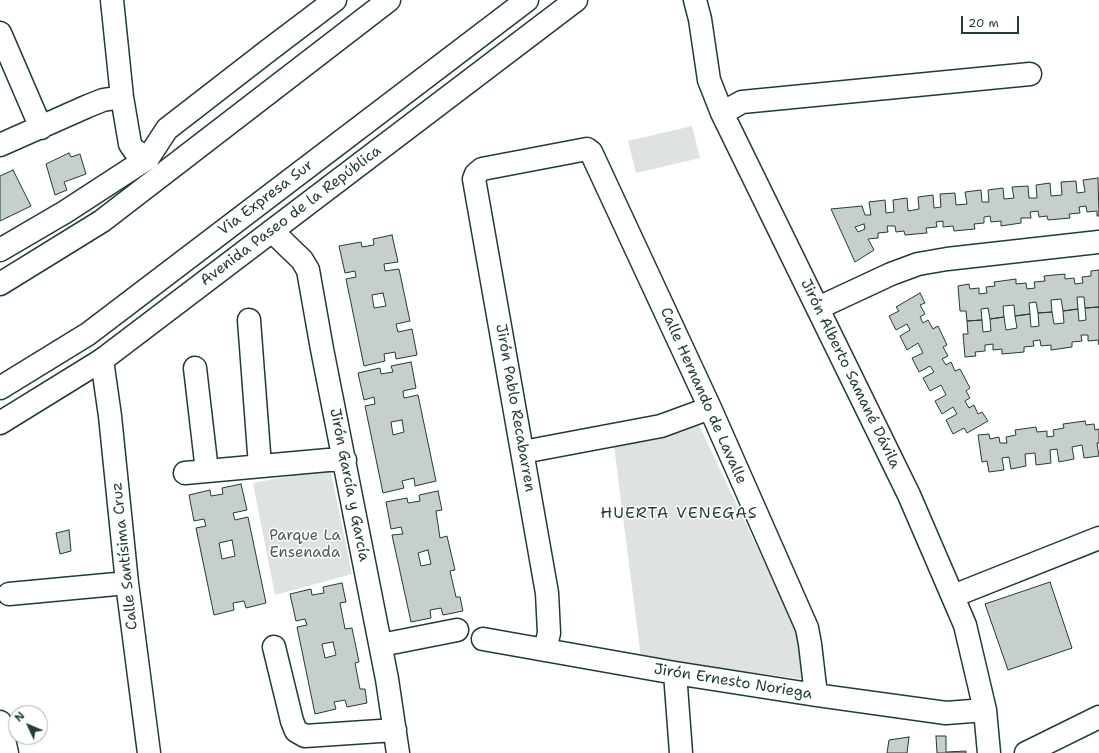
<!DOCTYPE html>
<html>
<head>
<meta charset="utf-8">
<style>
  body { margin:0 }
  #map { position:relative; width:1099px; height:753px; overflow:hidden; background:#fff; font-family:"Shantell Sans",sans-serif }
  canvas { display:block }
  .north { position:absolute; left:8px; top:705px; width:40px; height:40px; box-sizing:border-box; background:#fff; border:1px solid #a5b1ae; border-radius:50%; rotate:314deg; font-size:11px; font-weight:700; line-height:16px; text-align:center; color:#1f3d34 }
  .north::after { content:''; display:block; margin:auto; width:14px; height:18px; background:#1f3d34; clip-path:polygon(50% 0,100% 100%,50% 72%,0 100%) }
  .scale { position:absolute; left:961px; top:16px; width:58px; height:18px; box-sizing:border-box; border:2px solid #1f3d34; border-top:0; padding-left:5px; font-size:12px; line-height:14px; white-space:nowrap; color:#1f3d34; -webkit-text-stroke:3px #fff; paint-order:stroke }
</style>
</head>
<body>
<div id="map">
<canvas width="1099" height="753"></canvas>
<div class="north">N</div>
<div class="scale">20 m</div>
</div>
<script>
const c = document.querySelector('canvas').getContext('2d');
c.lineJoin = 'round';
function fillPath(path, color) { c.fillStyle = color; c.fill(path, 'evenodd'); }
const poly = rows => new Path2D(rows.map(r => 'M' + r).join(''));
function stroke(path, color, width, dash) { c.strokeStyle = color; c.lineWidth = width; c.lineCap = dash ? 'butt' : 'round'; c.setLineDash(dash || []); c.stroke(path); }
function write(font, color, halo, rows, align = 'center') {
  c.font = font + ' "Shantell Sans",sans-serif'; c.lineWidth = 3; c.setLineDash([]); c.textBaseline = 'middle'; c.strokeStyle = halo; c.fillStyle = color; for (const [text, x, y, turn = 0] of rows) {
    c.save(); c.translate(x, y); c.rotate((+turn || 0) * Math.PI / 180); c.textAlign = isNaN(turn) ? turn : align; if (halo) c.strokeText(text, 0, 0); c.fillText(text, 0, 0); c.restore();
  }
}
const green = poly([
  [692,126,700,158,636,173,628,141],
  [698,423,802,642,802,679,641,658,614,446],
  [330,468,352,574,275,595,253,483]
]);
const building = poly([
  [69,153,71,157,80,154,86,174,64,182,67,190,55,195,46,164,69,153],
  [13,170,31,206,0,221,0,176,13,170],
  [1098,178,1099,216,1097,216,1097,211,1087,212,1086,206,1079,207,1080,213,1069,214,1070,218,1048,220,1047,216,1039,217,1038,211,1030,212,1031,218,1021,218,1021,223,1001,226,1001,221,991,222,990,216,984,217,984,223,974,224,975,229,954,231,953,226,943,227,943,221,936,222,937,227,926,228,927,233,905,235,904,231,896,232,895,226,887,226,888,232,878,233,878,238,868,239,874,250,855,262,831,209,862,206,865,215,871,215,869,202,885,200,886,213,894,212,893,200,907,198,908,211,919,209,918,197,933,195,934,208,941,207,940,194,955,193,956,205,967,204,965,192,981,190,982,202,989,202,988,190,1003,188,1004,199,1014,198,1012,187,1028,186,1029,198,1037,198,1036,185,1050,183,1051,196,1062,195,1061,182,1076,181,1077,193,1085,192,1083,180,1098,178],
  [864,224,865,229,858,232,855,227,864,224],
  [392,235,398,262,384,264,385,271,399,269,410,321,396,324,398,332,412,329,417,355,396,359,395,352,384,354,385,361,364,366,346,279,356,277,355,271,345,273,339,246,361,242,362,247,374,245,373,239,392,235],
  [383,293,386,306,374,308,372,295,383,293],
  [1099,270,1099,307,1085,308,1084,297,1077,297,1078,309,1063,311,1061,299,1051,300,1052,312,1038,313,1036,302,1029,303,1030,314,1015,316,1014,305,1003,306,1004,317,990,319,988,308,981,309,982,320,967,321,966,311,960,311,958,286,969,284,970,289,979,288,979,294,987,293,986,287,995,286,994,282,1016,279,1016,284,1026,283,1027,289,1035,288,1034,282,1045,281,1044,276,1065,274,1065,279,1074,278,1075,284,1083,283,1082,277,1091,276,1091,271,1099,270],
  [920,293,925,303,920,305,925,314,920,317,923,323,928,320,933,329,938,326,947,345,943,347,948,356,942,359,946,365,951,362,955,371,960,369,970,388,966,391,970,398,965,401,969,408,974,405,978,414,982,412,988,421,967,433,964,428,953,434,946,420,957,414,953,407,942,414,935,401,946,395,941,385,930,391,923,378,934,372,930,366,919,372,912,358,923,353,918,343,907,350,900,336,910,330,907,324,896,330,889,316,899,311,896,307,920,293],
  [1099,307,1099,345,1098,340,1088,341,1088,335,1081,335,1082,341,1072,342,1072,347,1051,350,1051,345,1041,346,1040,340,1033,341,1034,346,1024,347,1024,352,1002,354,1002,349,993,350,993,344,985,345,985,351,975,352,976,356,965,357,963,334,968,334,967,321,982,320,983,332,991,331,990,319,1004,317,1006,330,1017,328,1015,316,1030,314,1031,327,1039,326,1038,313,1052,312,1054,324,1064,323,1063,311,1078,309,1079,321,1086,320,1085,308,1099,307],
  [411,362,416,388,403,391,404,398,418,395,436,481,415,486,414,478,402,481,404,488,383,493,365,406,375,404,374,397,364,400,358,373,380,368,381,374,393,372,391,366,411,362],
  [402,420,404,432,393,435,391,422,402,420],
  [1085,421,1086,425,1094,424,1095,430,1099,429,1099,443,1097,443,1099,456,1084,458,1082,445,1072,447,1074,459,1059,462,1057,449,1050,450,1051,463,1036,465,1035,453,1025,454,1026,466,1011,469,1009,457,1002,458,1004,470,989,472,987,461,982,462,978,435,989,434,990,439,999,437,1000,443,1007,443,1006,437,1016,435,1015,430,1036,427,1037,432,1047,431,1047,437,1054,436,1053,430,1064,428,1063,424,1085,421],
  [241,484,247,510,233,513,235,520,248,517,266,603,246,608,244,601,233,603,234,610,214,615,196,528,206,526,204,519,194,521,189,495,210,490,211,496,223,494,222,488,241,484],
  [232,540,235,556,222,559,219,543,232,540],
  [438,491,442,510,436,511,440,538,447,536,455,570,450,571,456,597,460,597,463,611,443,615,441,608,430,610,431,618,411,622,392,535,403,534,401,527,391,529,386,502,407,498,408,503,420,501,419,495,438,491],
  [428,550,431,564,421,566,418,553,428,550],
  [69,530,71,551,60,554,56,533,69,530],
  [1050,582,1072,648,1008,670,985,604,1050,582],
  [342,583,346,602,340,603,345,629,352,628,359,662,355,663,360,689,365,689,367,703,347,707,345,700,334,702,336,709,315,714,297,627,307,625,305,619,296,621,290,594,311,589,312,595,324,593,323,587,342,583],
  [333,642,336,655,325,658,322,644,333,642],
  [936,736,946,736,946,752,966,751,966,753,937,753,936,736],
  [909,737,907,753,887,753,889,740,909,737]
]);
const minor = poly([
  [112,0,122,97,130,144,134,150,148,158],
  [695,0,700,19,709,80,722,113,909,495,965,625,985,710,989,753],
  [0,33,41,128],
  [722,113,742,102,1030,74],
  [0,145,88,106,103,100,122,97],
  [272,231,302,260,308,270,322,349,387,679,398,753],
  [818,308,891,274,918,264,947,259,1099,242],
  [249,320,260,466],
  [102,360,110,416,127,583,149,753],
  [195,368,207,471],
  [523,452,661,426,710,408],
  [185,473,328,460,345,460],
  [9,594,127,583],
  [953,596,1099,538],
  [483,639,675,673,816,695,946,713,985,710],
  [381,645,457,630],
  [274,647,292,721,296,731,305,736,395,730],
  [545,650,549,633,547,593,474,179,476,174,482,169,587,149,591,152,710,408,807,628,810,644,816,695],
  [675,673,681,753],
  [0,722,7,753],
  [1026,753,1099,717]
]);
const major = poly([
  [0,250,65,212,148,158,167,129,269,50,335,0],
  [0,423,102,360,576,0]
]);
const highway = poly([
  [0,284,102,221,389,0],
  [0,388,88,334,527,0]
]);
const streetNames = [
  ["Via Expresa Sur",266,198,-37],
  ["Avenida Paseo de la República",291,216,-37],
  ["Jirón Alberto Samané Dávila",850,374,64],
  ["Calle Hernando de Lavalle",703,396,66],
  ["Jirón Pablo Recabarren",515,408,80],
  ["Jirón García y García",349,485,79],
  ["Calle Santísima Cruz",125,556,-96],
  ["Jirón Ernesto Noriega",733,682,9]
];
const parkNames = [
  ["Parque La",305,536],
  ["Ensenada",305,553]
];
const neighbourhoodNames = [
  ["HUERTA VENEGAS",679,514]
];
fillPath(green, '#dee3e2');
fillPath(building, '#c7cfcc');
stroke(building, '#1f3d34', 1);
stroke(minor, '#1f3d34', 25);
stroke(major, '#1f3d34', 25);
stroke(highway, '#1f3d34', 25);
stroke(minor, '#fff', 22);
stroke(major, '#fff', 22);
stroke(highway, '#fff', 22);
write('15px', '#1f3d34', '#fff', streetNames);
write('15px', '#455e57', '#fff', parkNames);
c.letterSpacing = '1px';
write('16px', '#1f3d34', '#fff', neighbourhoodNames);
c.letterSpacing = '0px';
</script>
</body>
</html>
